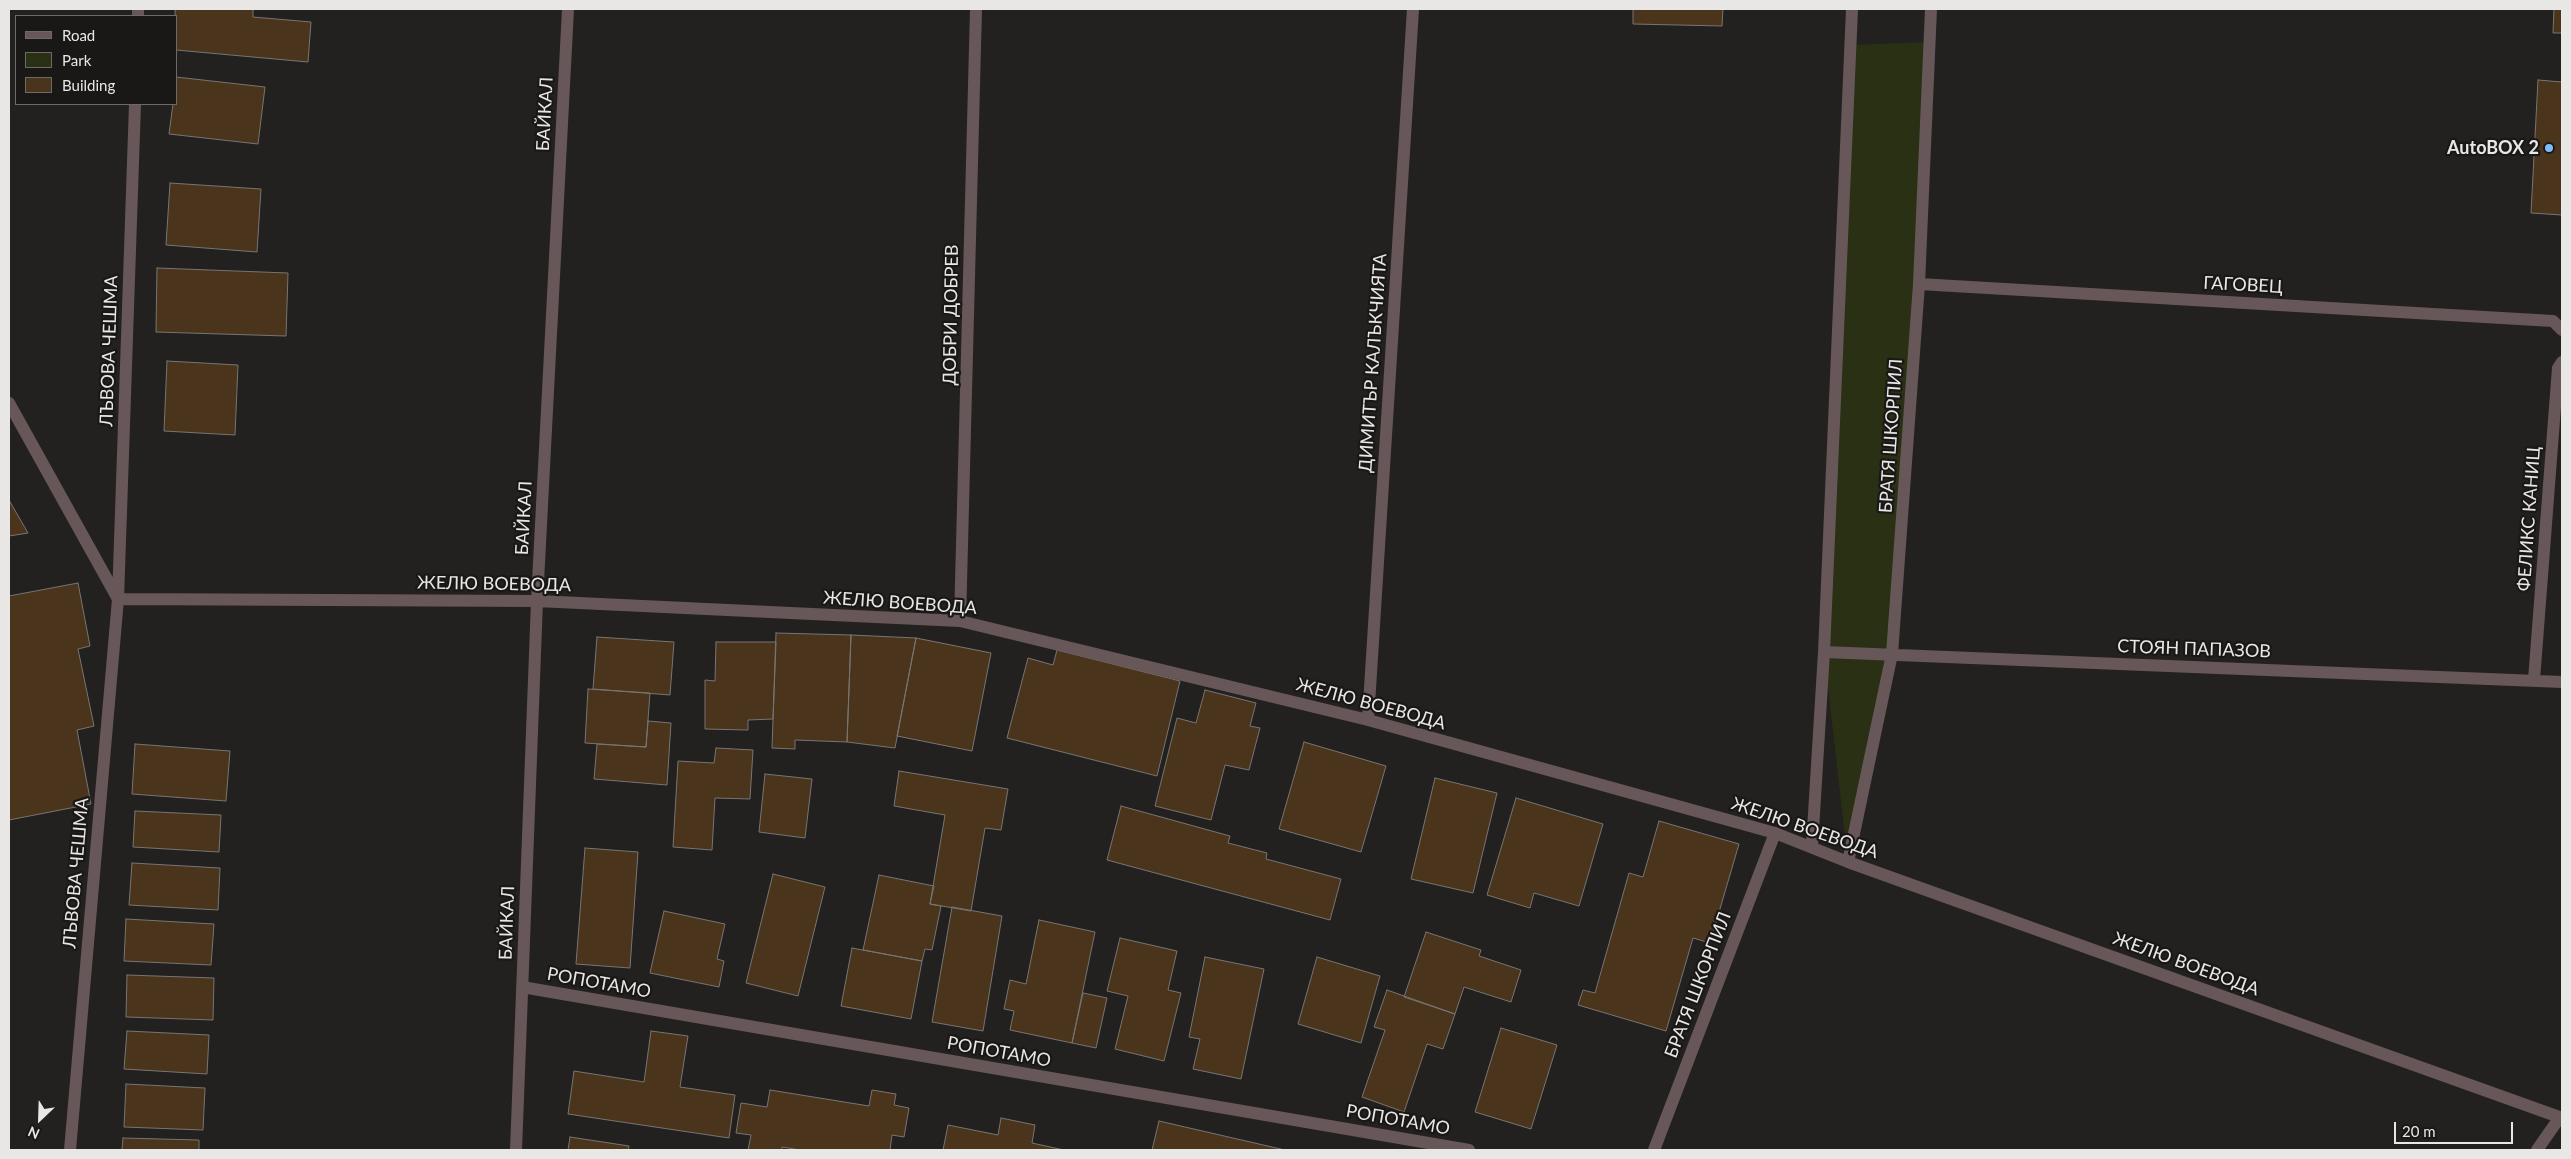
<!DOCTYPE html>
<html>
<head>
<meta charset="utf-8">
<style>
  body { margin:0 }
  #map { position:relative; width:2571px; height:1159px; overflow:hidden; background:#232120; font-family:Lato,sans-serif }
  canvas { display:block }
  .frame { position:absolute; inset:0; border:10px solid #e9e7e6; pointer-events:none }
  .legend { position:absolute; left:15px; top:15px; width:162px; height:90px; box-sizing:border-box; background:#1a1817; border:1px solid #6d6b6a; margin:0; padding:6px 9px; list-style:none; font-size:15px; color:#e9e7e6 }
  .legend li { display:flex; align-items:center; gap:10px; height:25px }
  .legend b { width:25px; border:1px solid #6d6b6a }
  .north { position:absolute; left:15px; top:1094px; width:50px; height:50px; -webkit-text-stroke:4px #1a1817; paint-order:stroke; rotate:204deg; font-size:14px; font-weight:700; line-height:20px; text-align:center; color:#e9e7e6 }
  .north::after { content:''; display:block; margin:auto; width:18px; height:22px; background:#e9e7e6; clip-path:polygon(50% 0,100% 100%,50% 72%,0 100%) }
  .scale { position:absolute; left:2394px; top:1122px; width:119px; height:22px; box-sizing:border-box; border:2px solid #e9e7e6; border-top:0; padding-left:6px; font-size:15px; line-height:18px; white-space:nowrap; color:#e9e7e6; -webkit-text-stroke:4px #1a1817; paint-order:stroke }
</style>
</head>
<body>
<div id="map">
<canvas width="2571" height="1159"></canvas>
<div class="frame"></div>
<ul class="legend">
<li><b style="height:6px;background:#685759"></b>Road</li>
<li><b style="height:14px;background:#293014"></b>Park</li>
<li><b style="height:14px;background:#4a351c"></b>Building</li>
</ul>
<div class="north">N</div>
<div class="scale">20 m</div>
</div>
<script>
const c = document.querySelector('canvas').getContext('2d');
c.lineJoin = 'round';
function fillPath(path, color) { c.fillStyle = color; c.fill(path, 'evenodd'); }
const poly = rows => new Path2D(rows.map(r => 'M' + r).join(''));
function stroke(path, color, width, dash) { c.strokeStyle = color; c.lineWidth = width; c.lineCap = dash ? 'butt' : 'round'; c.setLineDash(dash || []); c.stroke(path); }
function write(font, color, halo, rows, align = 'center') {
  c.font = font + ' Lato,sans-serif'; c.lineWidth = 4.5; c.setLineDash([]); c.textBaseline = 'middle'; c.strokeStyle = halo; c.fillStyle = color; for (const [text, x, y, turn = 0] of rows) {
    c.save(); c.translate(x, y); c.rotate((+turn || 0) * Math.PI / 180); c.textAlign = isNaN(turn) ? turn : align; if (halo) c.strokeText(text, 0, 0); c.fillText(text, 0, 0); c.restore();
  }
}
const green = poly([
  [1930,42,1892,654,1848,862,1824,652,1850,45]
]);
const building = poly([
  [175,9,253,9,253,17,311,22,308,62,176,50,175,9],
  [1633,9,1723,9,1722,26,1633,24,1633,9],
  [2554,9,2562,9,2562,33,2553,33,2554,9],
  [176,77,265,87,258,144,169,134,173,104,176,104,176,77],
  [2538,80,2562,82,2562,215,2531,213,2538,80],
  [170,183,261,189,257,252,166,245,170,183],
  [157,268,288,273,286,336,156,332,157,268],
  [167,361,238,365,235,435,164,431,167,361],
  [9,500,28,533,9,536,9,500],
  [78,583,90,646,78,649,94,726,77,730,91,804,9,820,9,596,78,583],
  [776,633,851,635,847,742,795,740,795,749,772,748,776,633],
  [851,635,916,638,895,748,847,742,851,635],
  [597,637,674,642,670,695,593,689,597,637],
  [916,638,991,653,972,751,897,736,916,638],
  [716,642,776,642,773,719,748,720,748,730,705,729,705,680,715,681,716,642],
  [1057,650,1180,681,1157,776,1007,738,1028,658,1053,665,1057,650],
  [588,689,650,693,646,747,585,743,588,689],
  [1205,690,1256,703,1250,726,1260,728,1249,770,1225,765,1211,820,1155,806,1177,718,1196,723,1205,690],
  [648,721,671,723,667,785,594,779,597,744,646,747,648,721],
  [1304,742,1386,766,1361,852,1279,829,1304,742],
  [135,744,230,751,226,801,132,794,135,744],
  [716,748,753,750,750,799,715,798,712,850,673,847,678,761,714,763,716,748],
  [899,771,1008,789,1001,830,985,828,971,911,930,904,945,815,894,806,899,771],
  [765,774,812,779,805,838,759,832,765,774],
  [1435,778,1497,793,1473,893,1411,879,1435,778],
  [1516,798,1603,824,1579,906,1534,893,1530,908,1487,895,1516,798],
  [1121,806,1230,836,1228,843,1267,853,1266,859,1341,879,1330,920,1107,860,1121,806],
  [135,811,221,815,219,852,133,847,135,811],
  [1659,821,1739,844,1710,943,1693,938,1666,1031,1578,1005,1583,990,1595,993,1629,873,1643,877,1659,821],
  [585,848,638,852,630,968,576,964,585,848],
  [132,863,220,868,218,910,129,905,132,863],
  [773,874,825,887,798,996,746,983,773,874],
  [879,875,934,886,930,904,941,906,932,950,925,949,922,961,863,950,879,875],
  [952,907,1002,916,983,1031,932,1022,952,907],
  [664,911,725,924,717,959,724,961,719,987,650,973,664,911],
  [126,919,214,924,211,965,124,961,126,919],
  [1039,920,1095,932,1072,1043,1010,1030,1014,1011,1004,1009,1010,980,1026,984,1039,920],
  [1426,932,1481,950,1479,956,1521,970,1511,1002,1464,987,1455,1014,1404,997,1426,932],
  [1120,938,1177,951,1168,990,1181,993,1164,1061,1115,1049,1128,996,1107,991,1120,938],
  [852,948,922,961,911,1019,841,1006,852,948],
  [1205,957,1264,969,1241,1079,1193,1069,1200,1039,1189,1037,1205,957],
  [1317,957,1380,976,1361,1043,1298,1024,1317,957],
  [127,975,214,978,213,1020,126,1017,127,975],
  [1387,990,1455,1014,1443,1049,1427,1044,1404,1112,1362,1097,1385,1030,1374,1027,1387,990],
  [1083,993,1107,998,1096,1048,1072,1043,1083,993],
  [1501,1028,1557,1045,1531,1129,1475,1112,1501,1028],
  [127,1031,209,1035,207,1074,124,1069,127,1031],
  [651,1031,688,1036,680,1087,735,1095,729,1138,568,1114,574,1071,644,1082,651,1031],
  [126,1084,205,1088,203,1130,124,1127,126,1084],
  [770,1090,869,1106,872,1090,896,1094,894,1105,909,1108,904,1137,892,1135,890,1150,800,1150,782,1147,782,1150,748,1150,751,1135,736,1133,741,1103,767,1107,770,1090],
  [1001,1118,1035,1125,1032,1143,1064,1150,943,1150,948,1125,998,1135,1001,1118],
  [1159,1121,1285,1150,1152,1150,1159,1121],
  [570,1137,629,1146,628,1150,568,1150,570,1137],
  [123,1138,199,1140,199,1150,122,1150,123,1138]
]);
const street = poly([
  [138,16,138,9],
  [1919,284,2553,321,2562,330],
  [9,403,118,599,537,601,960,621,1368,720,1775,833,1848,862,2562,1118],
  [960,621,976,9],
  [1824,652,2562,682],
  [2534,680,2558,368,2562,362],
  [1368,720,1413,9],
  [1812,846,1824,652,1852,9],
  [1848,862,1892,654,1919,284,1931,9],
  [522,987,1469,1150],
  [70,1150,118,599,135,104],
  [516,1150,537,601,568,9],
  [1654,1150,1775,833],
  [2537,1150,2560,1117]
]);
const markers = [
  [2549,148,5,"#7fbdfa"]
];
const streetNames = [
  ["БАЙКАЛ",545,114,-87],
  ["ГАГОВЕЦ",2243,285,3],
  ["ДОБРИ ДОБРЕВ",951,315,-89],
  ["ЛЪВОВА ЧЕШМА",109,351,-88],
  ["ДИМИТЪР КАЛЪКЧИЯТА",1373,363,-86],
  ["БРАТЯ ШКОРПИЛ",1891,436,-86],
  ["БАЙКАЛ",524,518,-87],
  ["ФЕЛИКС КАНИЦ",2529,519,-86],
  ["ЖЕЛЮ ВОЕВОДА",494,584,1],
  ["ЖЕЛЮ ВОЕВОДА",900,603,4],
  ["СТОЯН ПАПАЗОВ",2194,649,2],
  ["ЖЕЛЮ ВОЕВОДА",1371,704,15],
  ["ЖЕЛЮ ВОЕВОДА",1805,828,19],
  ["ЛЪВОВА ЧЕШМА",76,873,-85],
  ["БАЙКАЛ",507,923,-88],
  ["ЖЕЛЮ ВОЕВОДА",2186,964,20],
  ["РОПОТАМО",599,983,10],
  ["БРАТЯ ШКОРПИЛ",1698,985,-69],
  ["РОПОТАМО",999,1052,10],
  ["РОПОТАМО",1398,1120,10]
];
const poiNames = [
  ["AutoBOX 2",2539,148]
];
fillPath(green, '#293014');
fillPath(building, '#4a351c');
stroke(building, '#777573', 1);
stroke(street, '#685759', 12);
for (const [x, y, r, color] of markers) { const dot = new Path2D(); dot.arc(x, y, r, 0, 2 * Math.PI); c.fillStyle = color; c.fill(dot); stroke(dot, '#1a1817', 2); }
write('18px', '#e9e7e6', '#1a1817', streetNames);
write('bold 18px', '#e9e7e6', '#1a1817', poiNames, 'right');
</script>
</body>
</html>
